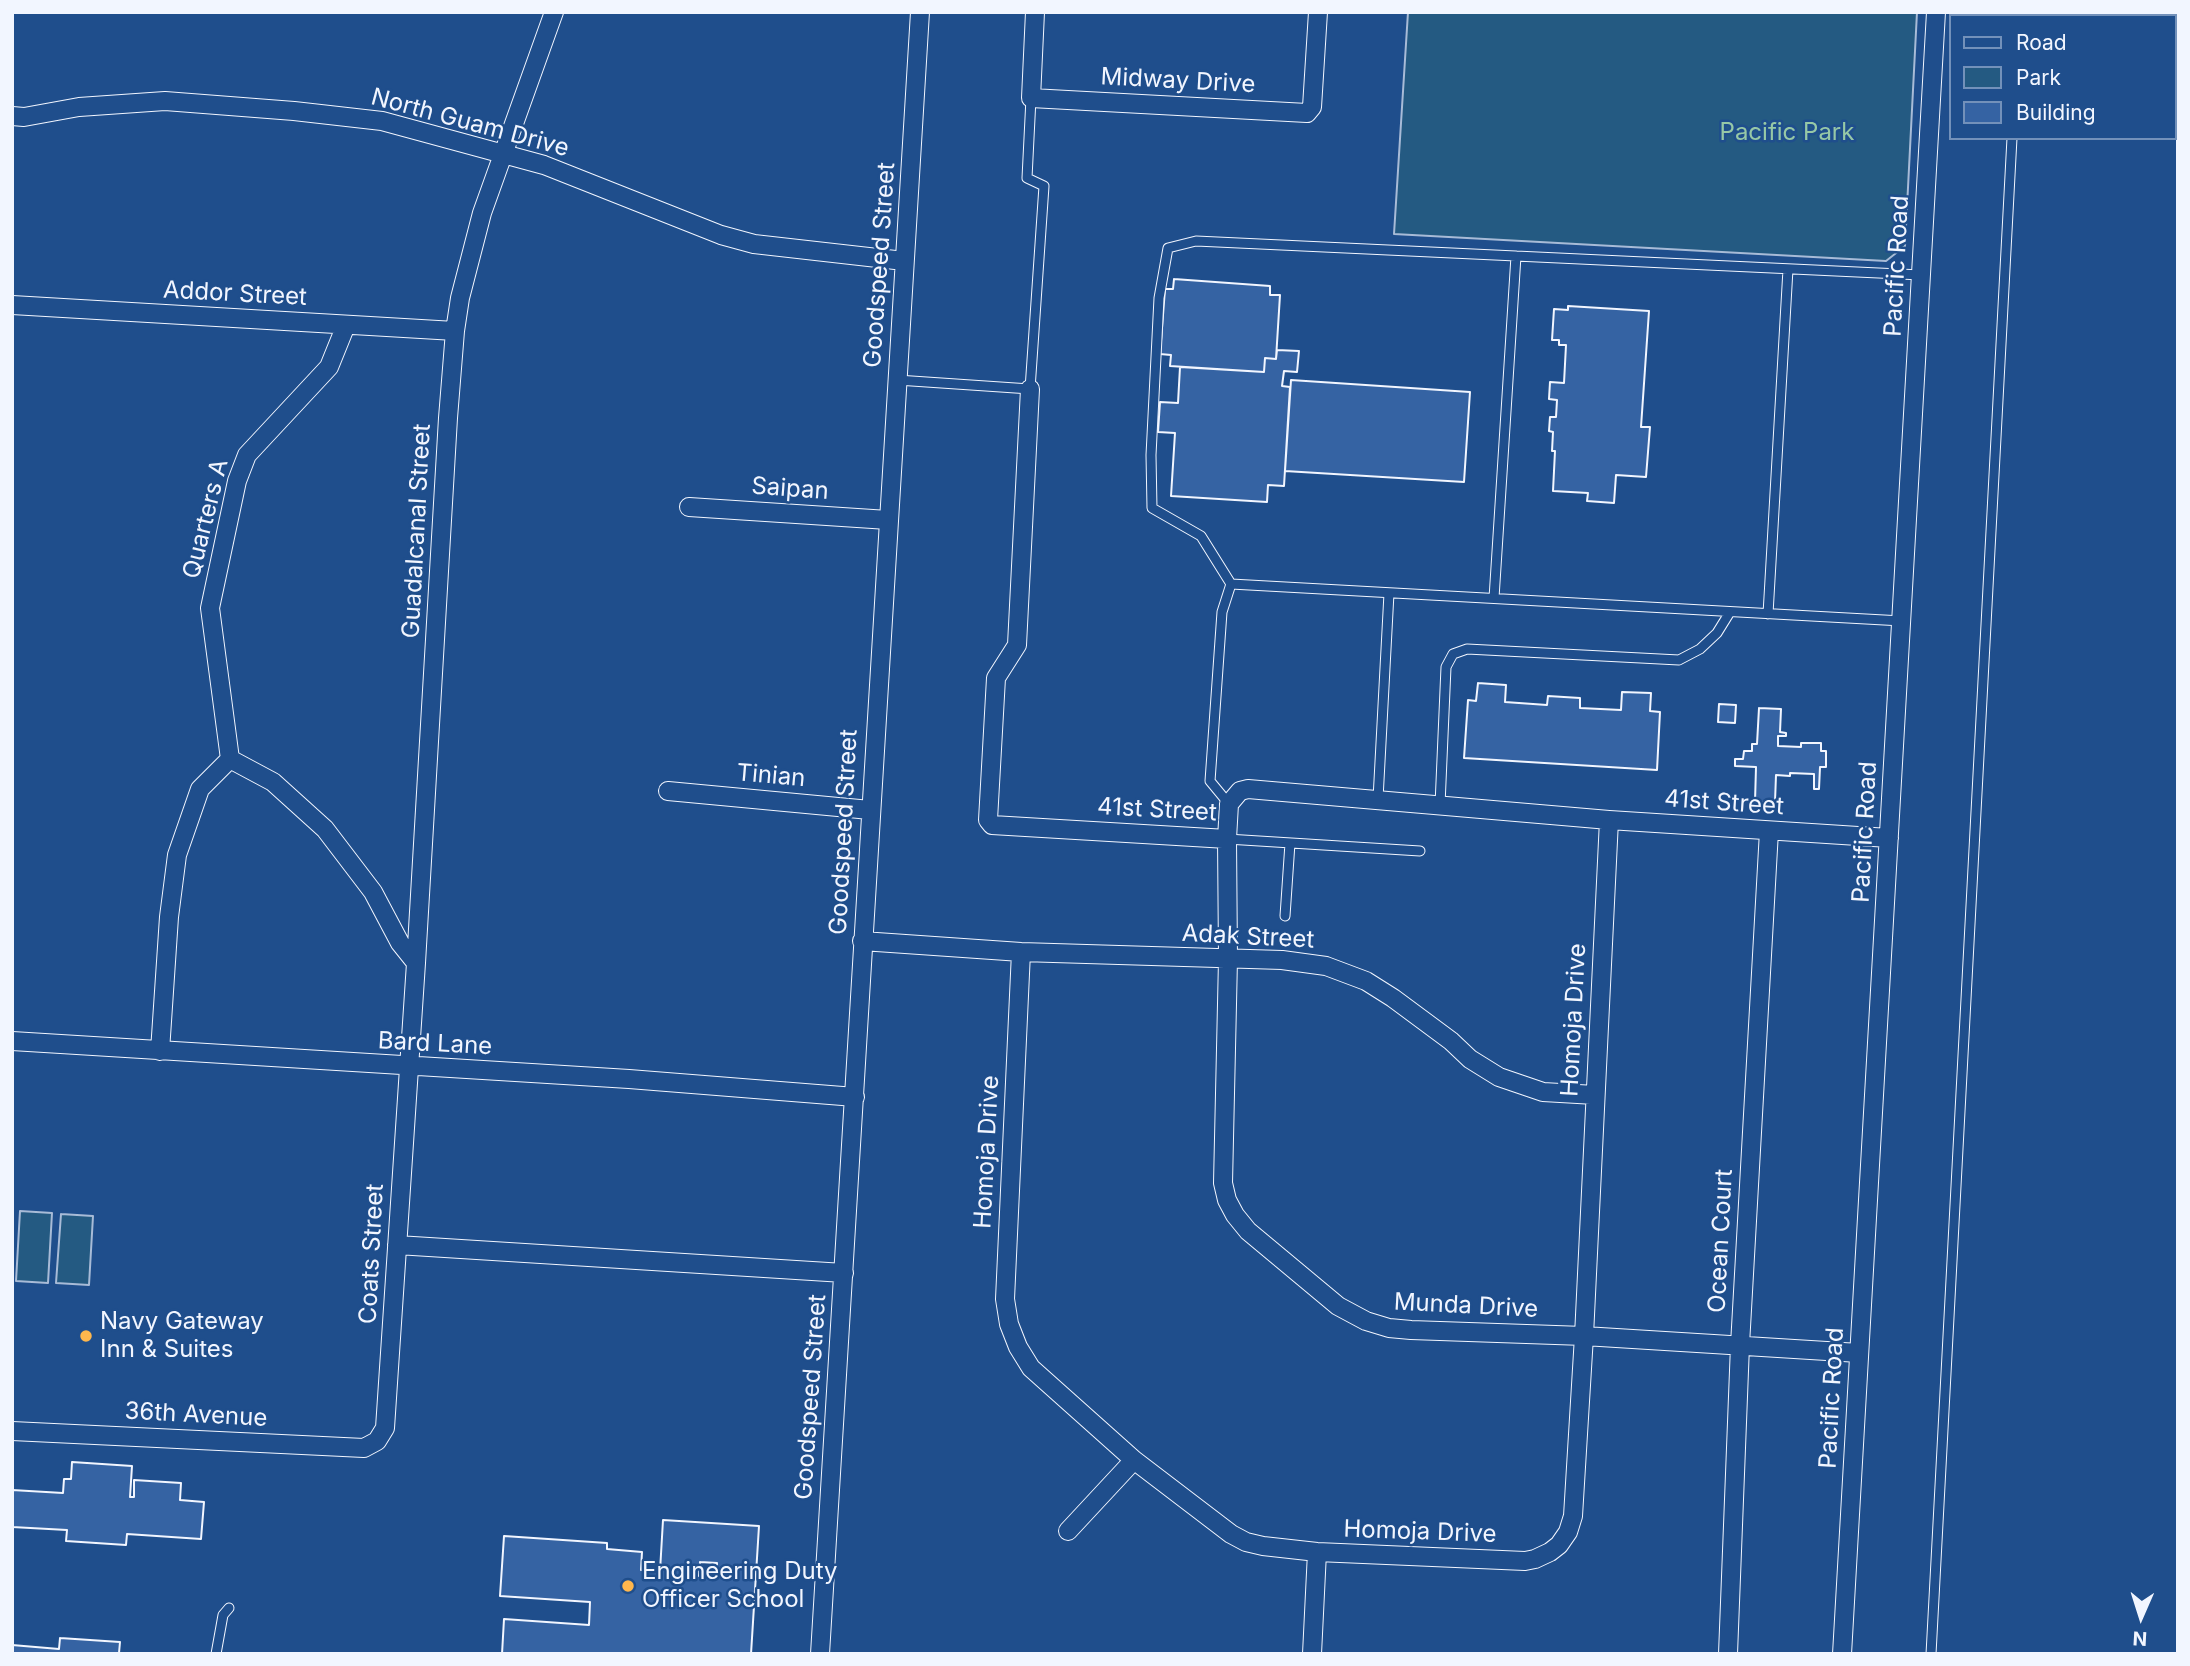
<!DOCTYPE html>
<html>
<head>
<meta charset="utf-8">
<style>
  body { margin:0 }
  #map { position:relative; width:2190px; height:1666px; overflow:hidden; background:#1f4e8c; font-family:Inter,sans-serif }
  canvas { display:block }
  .frame { position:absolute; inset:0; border:14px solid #f2f6ff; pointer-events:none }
  .legend { position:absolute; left:1949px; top:14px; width:228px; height:126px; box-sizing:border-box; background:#1f4e8c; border:2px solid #7391ba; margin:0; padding:9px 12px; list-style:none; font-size:21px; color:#f2f6ff }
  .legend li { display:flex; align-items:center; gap:14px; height:35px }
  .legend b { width:35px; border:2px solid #7391ba }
  .north { position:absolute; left:2106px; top:1582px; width:70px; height:70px; -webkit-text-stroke:5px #1f4e8c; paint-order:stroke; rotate:183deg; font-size:19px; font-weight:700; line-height:28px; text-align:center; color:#f2f6ff }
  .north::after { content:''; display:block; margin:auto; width:24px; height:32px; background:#f2f6ff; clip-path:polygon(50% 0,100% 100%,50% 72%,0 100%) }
</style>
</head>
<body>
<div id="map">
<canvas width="2190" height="1666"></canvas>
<div class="frame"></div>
<ul class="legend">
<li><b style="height:9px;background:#1f4e8c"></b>Road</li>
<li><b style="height:19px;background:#245a82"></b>Park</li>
<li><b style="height:19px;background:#3563a3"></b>Building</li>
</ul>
<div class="north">N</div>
</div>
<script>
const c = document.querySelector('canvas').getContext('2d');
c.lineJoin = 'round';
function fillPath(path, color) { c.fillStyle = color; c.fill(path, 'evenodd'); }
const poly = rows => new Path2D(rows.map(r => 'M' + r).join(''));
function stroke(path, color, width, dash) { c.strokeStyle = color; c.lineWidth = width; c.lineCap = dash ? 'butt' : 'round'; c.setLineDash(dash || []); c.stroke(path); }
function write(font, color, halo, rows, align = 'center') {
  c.font = font + ' Inter,sans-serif'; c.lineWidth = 5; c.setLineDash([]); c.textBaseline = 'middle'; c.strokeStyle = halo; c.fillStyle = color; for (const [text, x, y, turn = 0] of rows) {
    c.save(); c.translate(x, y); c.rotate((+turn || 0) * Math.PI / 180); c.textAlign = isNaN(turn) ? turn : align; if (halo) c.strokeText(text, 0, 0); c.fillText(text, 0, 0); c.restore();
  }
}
const green = poly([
  [1408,12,1917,12,1905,246,1886,261,1394,234,1408,12],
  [20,1211,52,1213,48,1283,16,1281,20,1211],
  [61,1214,93,1216,89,1285,56,1283,61,1214]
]);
const building = poly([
  [1174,279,1270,286,1270,295,1280,295,1276,359,1265,358,1264,372,1170,366,1171,355,1160,354,1165,289,1173,289,1174,279],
  [1568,306,1649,311,1641,427,1650,427,1646,477,1616,475,1614,503,1587,501,1588,493,1553,491,1555,451,1552,451,1553,432,1549,431,1550,417,1556,417,1557,400,1549,399,1550,382,1564,383,1566,345,1559,345,1559,340,1552,340,1554,309,1568,310,1568,306],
  [1277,350,1299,351,1297,372,1284,371,1282,386,1290,387,1284,486,1268,485,1267,502,1171,496,1175,433,1158,432,1160,402,1178,403,1180,367,1264,372,1265,358,1276,359,1277,350],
  [1291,380,1470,392,1464,482,1285,471,1291,380],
  [1478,683,1506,685,1505,702,1547,705,1548,696,1580,698,1580,708,1621,710,1622,692,1651,693,1650,711,1660,712,1657,770,1464,758,1468,700,1476,701,1478,683],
  [1719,704,1736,705,1735,723,1718,722,1719,704],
  [1759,708,1781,709,1780,732,1786,733,1786,736,1778,736,1778,746,1801,747,1801,743,1821,743,1821,751,1826,751,1826,767,1820,767,1819,789,1814,789,1814,774,1790,773,1790,776,1776,775,1775,802,1755,802,1756,767,1735,766,1735,759,1743,759,1744,751,1752,751,1752,744,1757,744,1759,708],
  [72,1462,132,1466,130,1497,134,1497,134,1480,181,1483,180,1500,204,1502,201,1539,127,1534,126,1545,66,1541,67,1530,12,1527,12,1490,63,1493,64,1479,71,1479,72,1462],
  [663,1520,759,1526,751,1654,502,1654,504,1619,589,1625,590,1602,500,1596,504,1536,607,1543,607,1549,642,1552,641,1570,660,1571,663,1520],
  [700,1562,717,1563,716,1577,699,1576,700,1562],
  [60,1638,120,1642,119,1653,136,1654,12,1654,12,1645,59,1649,60,1638]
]);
const lane = poly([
  [2019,16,2019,12],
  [897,380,1030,389,1044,186,1027,178,1031,98],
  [1231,584,1201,536,1152,508,1151,455,1159,298,1168,248,1196,241,1921,275],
  [1494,598,1516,256],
  [1768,614,1788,269],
  [1378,799,1389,593],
  [1229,804,1210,781,1222,612,1231,584,1902,621],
  [1440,805,1446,667,1453,654,1467,649,1679,660,1700,649,1717,633,1730,612],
  [1227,839,1420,851],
  [1285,916,1290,843],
  [216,1654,223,1615,229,1608],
  [1931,1654,2012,138]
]);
const street = poly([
  [1035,12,1031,98,1307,113,1312,107,1318,12],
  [12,116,24,117,79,107,165,101,294,111,382,121,544,165,721,235,754,244,904,261],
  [12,305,455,331],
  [346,325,329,367,247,455,237,481,210,608,230,759,273,782,325,829,373,892,400,943,416,963],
  [1030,389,1017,645,996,678,988,820,992,825,1227,839],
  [689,507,888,520],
  [668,791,870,810],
  [862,941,1021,952,1282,960,1326,966,1366,981,1393,998,1451,1041,1470,1059,1499,1077,1543,1092,1595,1095],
  [1021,952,1005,1299,1009,1324,1018,1347,1031,1368,1134,1460,1231,1534,1246,1542,1263,1546,1317,1552,1525,1561,1535,1559,1550,1552,1559,1545,1568,1532,1573,1516,1584,1336,1609,820],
  [12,1041,629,1079,855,1097],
  [160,1051,169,917,177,855,200,789,230,759],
  [397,1245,844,1273],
  [1859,1353,1584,1336,1411,1330,1389,1328,1366,1321,1338,1306,1248,1231,1235,1215,1227,1200,1223,1183,1228,959,1227,839,1229,804,1240,791,1248,789,1609,820,1889,838],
  [12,1431,364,1448,377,1441,385,1428,416,963,448,418,455,331,460,298,482,213,554,12],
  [1068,1531,1134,1460],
  [820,1654,920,12],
  [1312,1654,1317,1552],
  [1728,1654,1740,1345,1769,831],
  [1842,1654,1936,12]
]);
const rail = poly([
  [2106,12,2108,16],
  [2171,12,2178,18],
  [2174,98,2178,101]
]);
const markers = [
  [86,1336,7,"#ffb74d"],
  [628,1586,7,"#ffb74d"]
];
const streetNames = [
  ["Midway Drive",1178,81,3],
  ["North Guam Drive",470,123,15],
  ["Goodspeed Street",880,265,-86],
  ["Pacific Road",1897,266,-87],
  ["Addor Street",235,294,3],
  ["Saipan",790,489,4],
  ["Quarters A",206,519,-76],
  ["Guadalcanal Street",417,531,-87],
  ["Tinian",771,776,5],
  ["41st Street",1724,803,4],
  ["41st Street",1157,810,3],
  ["Goodspeed Street",844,832,-87],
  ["Pacific Road",1865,832,-87],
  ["Adak Street",1248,937,3],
  ["Homoja Drive",1574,1020,-87],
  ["Bard Lane",435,1044,3],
  ["Homoja Drive",987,1152,-87],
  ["Ocean Court",1721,1241,-87],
  ["Coats Street",372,1254,-87],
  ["Munda Drive",1466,1306,3],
  ["Goodspeed Street",811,1397,-86],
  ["Pacific Road",1832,1398,-87],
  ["36th Avenue",196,1415,3],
  ["Homoja Drive",1420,1532,2]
];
const parkNames = [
  ["Pacific Park",1787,133]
];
const poiNames = [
  ["Navy Gateway",100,1322],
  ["Inn & Suites",100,1350],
  ["Engineering Duty",642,1572],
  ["Officer School",642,1600]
];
fillPath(green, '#245a82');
stroke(green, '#a8bbd7', 2);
fillPath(building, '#3563a3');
stroke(building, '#f2f6ff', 2);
stroke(lane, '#f2f6ff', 11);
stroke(street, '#f2f6ff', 20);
stroke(lane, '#1f4e8c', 9);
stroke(street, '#1f4e8c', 18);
stroke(rail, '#f2f6ff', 8);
stroke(rail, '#1f4e8c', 5, [16]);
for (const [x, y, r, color] of markers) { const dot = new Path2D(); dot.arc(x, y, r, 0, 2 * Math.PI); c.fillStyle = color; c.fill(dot); stroke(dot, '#1f4e8c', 2.5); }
write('24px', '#f2f6ff', '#1f4e8c', streetNames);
write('24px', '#97c8a6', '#1f4e8c', parkNames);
write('24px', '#f2f6ff', '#1f4e8c', poiNames, 'left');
</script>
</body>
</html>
